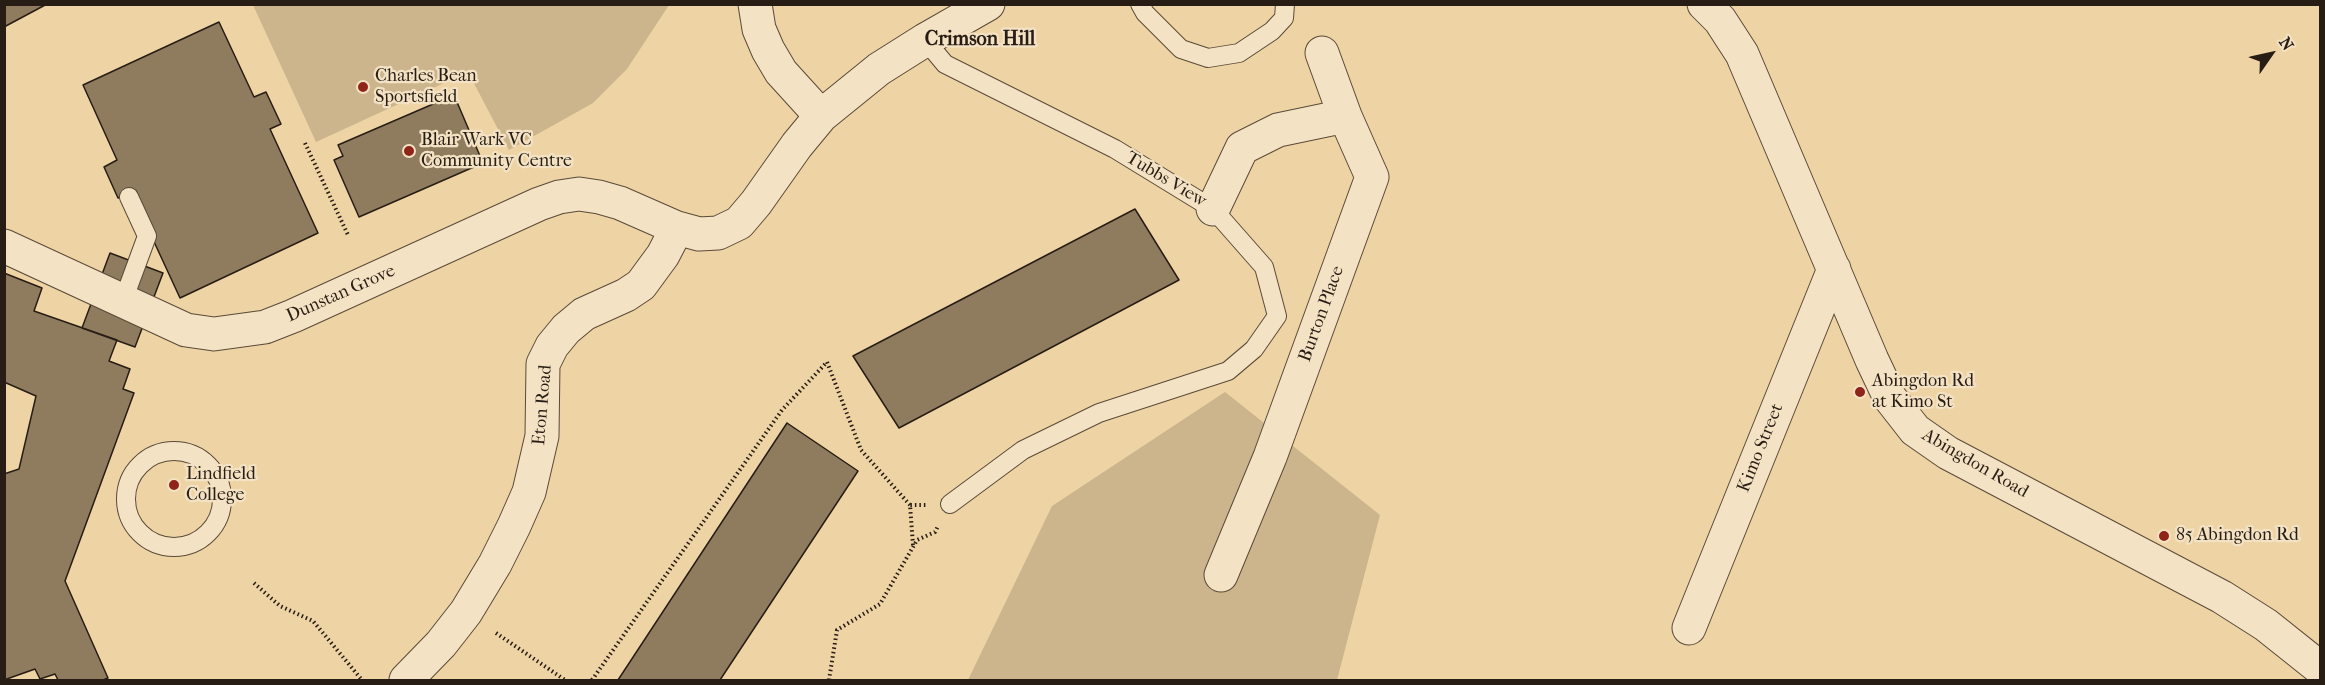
<!DOCTYPE html>
<html>
<head>
<meta charset="utf-8">
<style>
  body { margin:0 }
  #map { position:relative; width:2325px; height:685px; overflow:hidden; background:#eed3a4; font-family:"IM FELL French Canon",serif }
  canvas { display:block }
  .frame { position:absolute; inset:0; border:6px solid #281d14; pointer-events:none }
  .north { position:absolute; left:2241px; top:24px; width:60px; height:60px; -webkit-text-stroke:4px #f4e2c4; paint-order:stroke; rotate:56deg; font-size:16px; font-weight:700; line-height:24px; text-align:center; color:#281d14 }
  .north::after { content:''; display:block; margin:auto; width:21px; height:27px; background:#281d14; clip-path:polygon(50% 0,100% 100%,50% 72%,0 100%) }
</style>
</head>
<body>
<div id="map">
<canvas width="2325" height="685"></canvas>
<div class="frame"></div>
<div class="north">N</div>
</div>
<script>
const c = document.querySelector('canvas').getContext('2d');
c.lineJoin = 'round';
function fillPath(path, color) { c.fillStyle = color; c.fill(path, 'evenodd'); }
const poly = rows => new Path2D(rows.map(r => 'M' + r).join(''));
function stroke(path, color, width, dash) { c.strokeStyle = color; c.lineWidth = width; c.lineCap = dash ? 'butt' : 'round'; c.setLineDash(dash || []); c.stroke(path); }
function write(font, color, halo, rows, align = 'center') {
  c.font = font + ' "IM FELL French Canon",serif'; c.lineWidth = 4.5; c.setLineDash([]); c.textBaseline = 'middle'; c.strokeStyle = halo; c.fillStyle = color; for (const [text, x, y, turn = 0] of rows) {
    c.save(); c.translate(x, y); c.rotate((+turn || 0) * Math.PI / 180); c.textAlign = isNaN(turn) ? turn : align; if (halo) c.strokeText(text, 0, 0); c.fillText(text, 0, 0); c.restore();
  }
}
const green = poly([
  [253,5,669,5,627,69,593,103,509,150,468,72,316,142],
  [1225,392,1380,515,1337,680,968,680,1052,506]
]);
const building = poly([
  [4,4,47,4,4,27,4,4],
  [219,22,254,97,266,92,281,124,270,129,318,233,180,298,131,192,118,198,104,167,117,160,83,85,219,22],
  [454,95,483,163,359,217,334,160,343,156,338,145,454,95],
  [1135,209,1179,280,899,428,853,356,1135,209],
  [110,253,163,273,135,347,82,328,110,253],
  [4,273,42,288,34,311,117,340,109,361,130,369,123,389,134,393,65,581,108,678,103,680,58,680,55,674,40,679,35,669,4,680,4,474,19,469,36,396,4,382,4,273],
  [787,423,858,471,720,680,618,680,787,423]
]);
const path = poly([
  [305,143,348,235],
  [913,545,910,505,926,505],
  [254,583,280,606,313,621,362,680],
  [496,633,565,680],
  [592,680,782,410,827,362,861,450,910,505],
  [829,680,837,630,880,604,917,540,935,532,938,526]
]);
const lane = poly([
  [1140,4,1145,13,1181,49,1208,58,1239,53,1272,31,1284,18,1285,4],
  [925,40,945,64,1115,149,1213,209,1264,267,1277,316,1254,349,1228,371,1099,413,1023,450,950,504],
  [123,301,147,236,129,197],
  '126 499a48 48 0 1 1 96 0a48 48 0 1 1-96 0Z'
]);
const street = poly([
  [755,4,759,29,768,50,781,72,821,116],
  [1704,4,1720,20,1742,54,1872,360,1890,398,1915,430,1948,453,2222,597,2266,625,2320,668],
  [1213,209,1242,148,1278,130,1345,116],
  [4,246,186,330,214,334,265,327,293,316,539,204,559,197,579,194,599,197,620,203,677,228],
  [1221,575,1270,457,1372,177,1345,116,1322,53],
  [1689,628,1834,269],
  [406,680,441,644,466,612,495,564,514,526,529,492,542,436,543,364,552,346,566,329,584,314,626,295,641,285,663,255,677,228,699,234,718,233,739,223,756,203,797,145,821,116,879,69,925,40,988,4]
]);
const markers = [
  [363,87,6,"#8f2418"],
  [409,151,6,"#8f2418"],
  [1860,392,6,"#8f2418"],
  [174,485,6,"#8f2418"],
  [2164,536,6,"#8f2418"]
];
const poiNames = [
  ["Charles Bean",375,77],
  ["Sportsfield",375,98],
  ["Blair Wark VC",421,141],
  ["Community Centre",421,162],
  ["Abingdon Rd",1872,382],
  ["at Kimo St",1872,403],
  ["Lindfield",186,475],
  ["College",186,496],
  ["85 Abingdon Rd",2176,536]
];
const streetNames = [
  ["Tubbs View",1166,180,31],
  ["Dunstan Grove",341,294,-24],
  ["Burton Place",1322,314,-70],
  ["Eton Road",543,405,-85],
  ["Kimo Street",1761,448,-68],
  ["Abingdon Road",1975,464,30]
];
const neighbourhoodNames = [
  ["Crimson Hill",980,40]
];
fillPath(green, '#ccb48c');
fillPath(building, '#8f7c5f');
stroke(building, '#281d14', 1.5);
stroke(lane, '#5a4a38', 20);
stroke(street, '#5a4a38', 35);
stroke(path, '#281d14', 4, [1.5, 3]);
stroke(lane, '#f4e2c4', 18);
stroke(street, '#f4e2c4', 33);
for (const [x, y, r, color] of markers) { const dot = new Path2D(); dot.arc(x, y, r, 0, 2 * Math.PI); c.fillStyle = color; c.fill(dot); stroke(dot, '#f4e2c4', 2); }
write('18px', '#281d14', '#f4e2c4', poiNames, 'left');
write('18px', '#281d14', '#f4e2c4', streetNames);
write('bold 20px', '#281d14', '#f4e2c4', neighbourhoodNames);
</script>
</body>
</html>
